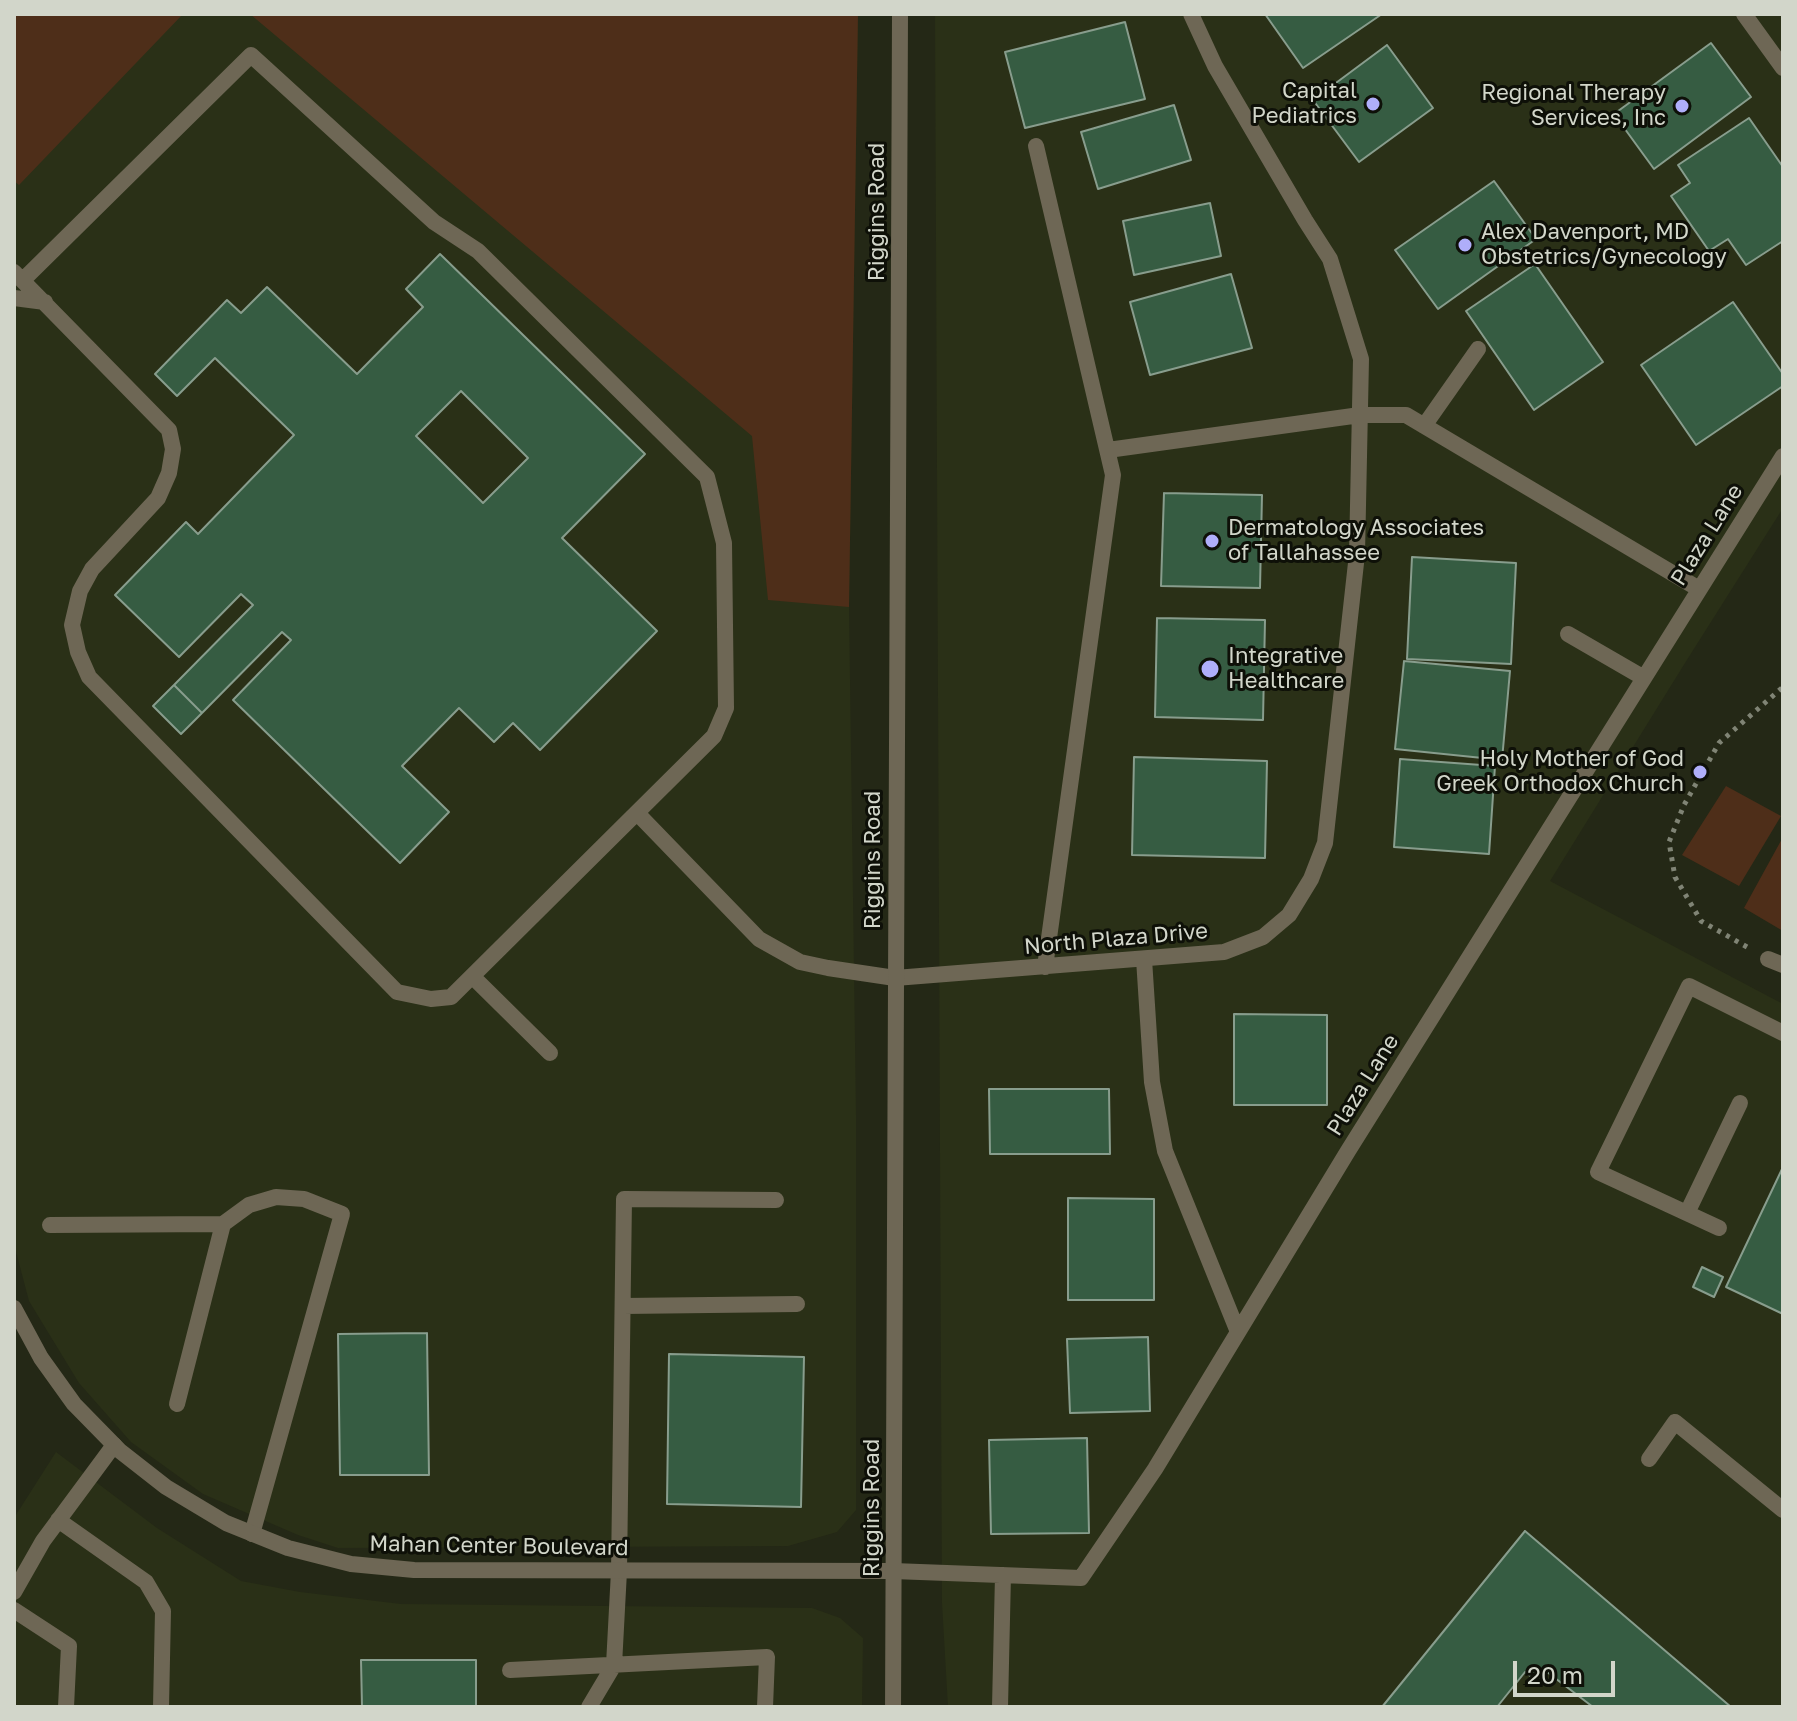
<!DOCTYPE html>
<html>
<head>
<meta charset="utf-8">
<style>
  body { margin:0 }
  #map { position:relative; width:1797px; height:1721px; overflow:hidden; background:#242816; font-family:"Golos Text",sans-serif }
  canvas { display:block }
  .frame { position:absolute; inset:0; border:16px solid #d2d6ca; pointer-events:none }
  .scale { position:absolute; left:1513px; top:1661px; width:102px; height:36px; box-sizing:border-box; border:4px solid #d2d6ca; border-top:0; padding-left:10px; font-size:24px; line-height:28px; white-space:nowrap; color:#d2d6ca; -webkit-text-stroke:6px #0e1008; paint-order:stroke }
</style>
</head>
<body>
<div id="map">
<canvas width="1797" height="1721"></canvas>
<div class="frame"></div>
<div class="scale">20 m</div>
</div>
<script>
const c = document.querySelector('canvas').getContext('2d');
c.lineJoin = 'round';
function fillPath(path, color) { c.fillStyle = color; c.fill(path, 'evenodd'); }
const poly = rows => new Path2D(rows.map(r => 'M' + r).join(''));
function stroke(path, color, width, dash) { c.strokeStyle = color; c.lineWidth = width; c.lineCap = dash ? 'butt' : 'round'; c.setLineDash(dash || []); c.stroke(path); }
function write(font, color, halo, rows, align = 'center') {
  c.font = font + ' "Golos Text",sans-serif'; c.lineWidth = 6; c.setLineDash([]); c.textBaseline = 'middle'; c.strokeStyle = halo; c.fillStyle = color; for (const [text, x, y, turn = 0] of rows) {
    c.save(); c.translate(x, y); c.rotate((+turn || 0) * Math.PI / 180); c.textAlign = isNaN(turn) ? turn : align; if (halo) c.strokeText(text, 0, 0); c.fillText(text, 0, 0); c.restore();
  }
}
const built = poly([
  [14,14,858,14,849,607,856,1115,856,1510,837,1532,788,1546,338,1548,298,1535,203,1494,131,1442,79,1383,29,1301,14,1244],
  [935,14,1783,14,1783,508,1685,663,1550,881,1783,1004,1783,1707,948,1707,942,1603],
  [56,1452,157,1528,241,1581,300,1592,401,1604,812,1608,840,1618,863,1638,862,1707,14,1707,14,1518]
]);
const green = poly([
  [14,14,183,14,19,185,14,181],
  [250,14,858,14,849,607,768,600,752,436],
  [1726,786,1781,816,1739,886,1682,855],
  [1783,837,1783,931,1744,908]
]);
const building = poly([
  [1265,14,1382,14,1303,68,1265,14],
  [1125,22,1145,99,1025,128,1005,52,1125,22],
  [1711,43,1751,97,1654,169,1614,114,1711,43],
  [1387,45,1433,108,1359,162,1313,100,1387,45],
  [1174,105,1191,160,1098,189,1081,132,1174,105],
  [1749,118,1783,167,1783,241,1746,265,1728,239,1709,251,1671,196,1690,183,1678,165,1749,118],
  [1494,181,1536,239,1438,309,1395,250,1494,181],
  [1210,203,1221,256,1134,275,1123,221,1210,203],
  [440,254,645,454,562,538,657,631,540,750,513,723,494,742,459,708,402,766,449,812,400,863,233,700,291,640,282,632,202,713,174,685,253,605,241,594,179,657,115,595,186,522,198,534,294,435,215,358,177,396,155,374,227,300,241,313,267,287,357,374,423,307,406,289,440,254],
  [461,391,528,458,483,503,416,436,461,391],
  [1535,264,1603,362,1534,410,1466,311,1535,264],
  [1231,274,1252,348,1150,375,1130,302,1231,274],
  [1733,302,1783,374,1783,386,1696,445,1641,365,1733,302],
  [1164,493,1262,495,1260,588,1161,586,1164,493],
  [1412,557,1516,563,1511,664,1407,659,1412,557],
  [1157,618,1265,620,1263,720,1155,717,1157,618],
  [1404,661,1510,671,1502,760,1395,749,1404,661],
  [174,685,202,713,181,734,153,706,174,685],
  [1134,757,1267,761,1265,858,1132,855,1134,757],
  [1400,759,1495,766,1489,854,1394,847,1400,759],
  [1234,1014,1327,1015,1327,1105,1234,1105,1234,1014],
  [989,1089,1109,1089,1110,1154,990,1154,989,1089],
  [1783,1167,1783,1314,1726,1287,1783,1167],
  [1068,1198,1154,1199,1154,1300,1068,1300,1068,1198],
  [1702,1267,1723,1277,1714,1297,1693,1287,1702,1267],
  [427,1333,429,1475,340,1475,338,1334,427,1333],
  [1148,1337,1150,1411,1070,1413,1067,1339,1148,1337],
  [669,1354,804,1357,801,1507,667,1504,669,1354],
  [1087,1438,1089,1533,991,1534,989,1440,1087,1438],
  [1525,1531,1731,1707,1593,1707,1547,1672,1539,1683,1525,1672,1497,1707,1382,1707,1525,1531],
  [361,1660,476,1660,476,1707,362,1707,361,1660]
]);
const path = poly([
  [1747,947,1701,921,1675,877,1669,842,1684,805,1719,743,1783,687]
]);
const service = poly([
  [1744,14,1783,68],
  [1036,146,1113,475,1045,967],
  [14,272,169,430,173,449,169,473,158,498,92,569,80,591,72,625,78,652,89,677,397,992,431,999,451,997,714,736,726,708,724,543,707,477,478,251,434,222,251,55,23,280],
  [14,298,45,302],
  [1424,426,1478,349],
  [1108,450,1360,415,1406,415,1699,589],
  [1568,634,1644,678],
  [637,813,759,939,800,962,828,968,895,978,1224,952,1263,937,1289,915,1311,879,1325,843,1357,554,1361,359,1330,259,1305,220,1215,66,1191,14],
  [1144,959,1152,1082,1165,1151,1238,1332],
  [1768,959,1783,965],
  [472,976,550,1053],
  [1687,1213,1740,1103],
  [50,1225,223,1224],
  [1719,1228,1598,1172,1689,986,1783,1033],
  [623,1306,797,1304],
  [177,1404,223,1224,249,1205,276,1197,304,1199,342,1214,252,1534],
  [1649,1459,1675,1422,1783,1510],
  [58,1520,146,1582,163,1611,161,1707],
  [893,1571,1081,1578,1155,1469,1348,1151,1783,456],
  [14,1592,43,1541,114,1445],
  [14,1610,69,1646,66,1707],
  [510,1670,767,1657,765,1707],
  [589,1707,614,1665,619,1571,624,1199,776,1200],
  [1000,1707,1003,1575]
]);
const minor = poly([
  [14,1308,41,1358,74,1404,120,1451,166,1487,226,1523,288,1548,351,1564,414,1570,893,1571]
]);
const tertiary = poly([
  [893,1707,900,14]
]);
const markers = [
  [1373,104,8,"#afaefa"],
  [1682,106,8,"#afaefa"],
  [1465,245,8,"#afaefa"],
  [1212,541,8,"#afaefa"],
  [1210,669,10,"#afaefa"],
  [1700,772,8,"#afaefa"]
];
const poiNames = [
  ["Capital",1357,91],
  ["Pediatrics",1357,116],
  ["Regional Therapy",1666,93],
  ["Services, Inc",1666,118],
  ["Alex Davenport, MD",1481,232,"left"],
  ["Obstetrics/Gynecology",1481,257,"left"],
  ["Dermatology Associates",1228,528,"left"],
  ["of Tallahassee",1228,553,"left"],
  ["Integrative",1228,656,"left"],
  ["Healthcare",1228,681,"left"],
  ["Holy Mother of God",1684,759],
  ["Greek Orthodox Church",1684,784]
];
const streetNames = [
  ["Riggins Road",877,212,-90],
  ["Plaza Lane",1707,535,-58],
  ["Riggins Road",873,860,-90],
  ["North Plaza Drive",1116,939,-5],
  ["Plaza Lane",1363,1085,-58],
  ["Riggins Road",872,1508,-90],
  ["Mahan Center Boulevard",499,1546,1]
];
fillPath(built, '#2a3017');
fillPath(green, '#4e2e19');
fillPath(building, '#365c42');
stroke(building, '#889d8d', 2);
stroke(path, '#808475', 5, [4, 6]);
stroke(service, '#6e6755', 16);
stroke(minor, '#6e6755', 16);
stroke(tertiary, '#6e6755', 16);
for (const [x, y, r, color] of markers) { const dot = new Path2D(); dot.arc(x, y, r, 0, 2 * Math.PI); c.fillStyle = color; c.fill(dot); stroke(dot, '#0e1008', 3); }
write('22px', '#d2d6ca', '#0e1008', poiNames, 'right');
write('22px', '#d2d6ca', '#0e1008', streetNames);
</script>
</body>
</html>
